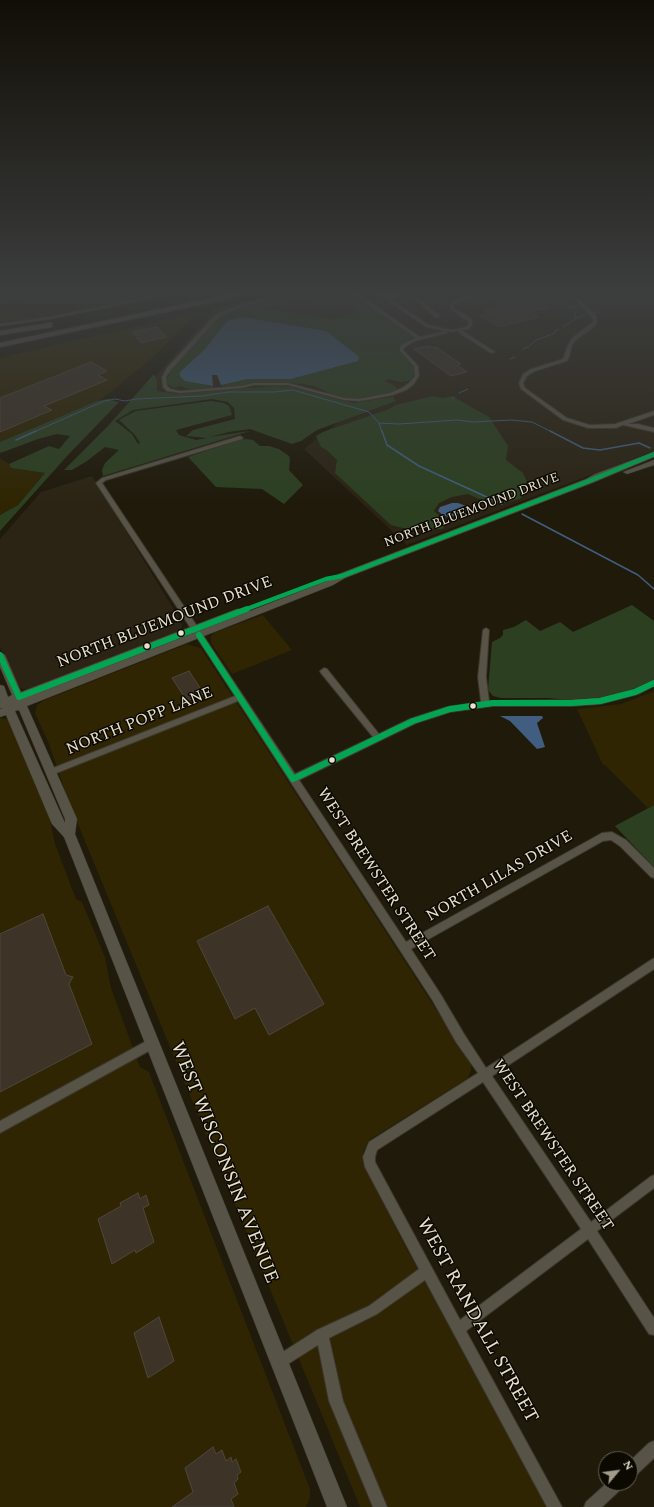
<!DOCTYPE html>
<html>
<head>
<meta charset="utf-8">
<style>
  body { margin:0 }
  #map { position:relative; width:654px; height:1507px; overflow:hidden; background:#1f1a0a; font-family:Spectral,serif }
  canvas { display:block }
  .north { position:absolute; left:598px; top:1451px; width:40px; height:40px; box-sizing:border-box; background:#0c0901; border:1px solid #645f54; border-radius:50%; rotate:61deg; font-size:11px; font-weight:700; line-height:16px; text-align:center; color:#e7e1d1 }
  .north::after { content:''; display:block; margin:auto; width:14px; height:18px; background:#a19b8b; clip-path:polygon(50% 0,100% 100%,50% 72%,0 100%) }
</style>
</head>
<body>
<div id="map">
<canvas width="654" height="1507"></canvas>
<div class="north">N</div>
</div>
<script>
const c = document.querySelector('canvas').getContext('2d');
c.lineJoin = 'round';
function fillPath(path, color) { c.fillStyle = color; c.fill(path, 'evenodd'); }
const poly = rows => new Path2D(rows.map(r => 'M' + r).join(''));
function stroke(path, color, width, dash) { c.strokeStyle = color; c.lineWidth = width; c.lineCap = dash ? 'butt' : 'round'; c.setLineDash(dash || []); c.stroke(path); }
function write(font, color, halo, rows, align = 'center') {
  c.font = font + ' Spectral,serif'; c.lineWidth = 3; c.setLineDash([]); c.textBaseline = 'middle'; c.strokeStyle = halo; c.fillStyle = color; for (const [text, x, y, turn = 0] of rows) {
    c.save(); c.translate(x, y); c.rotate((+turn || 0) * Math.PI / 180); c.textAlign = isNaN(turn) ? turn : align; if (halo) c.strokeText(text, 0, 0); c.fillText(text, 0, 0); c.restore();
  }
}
const built = poly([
  [0,294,111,294,120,303,44,318,0,324],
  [198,312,152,358,102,399,0,442,0,358],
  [0,458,9,464,11,468,45,473,18,505,0,515],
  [263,615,292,650,232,674,211,643,211,636,215,632],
  [187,644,201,648,471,1063,471,1071,468,1078,369,1140,363,1152,364,1165,405,1246,551,1507,360,1507,68,800,49,744,35,713,37,705,45,700],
  [654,691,654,805,648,808,605,765,603,765,577,709,621,704],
  [0,718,7,719,10,723,49,815,55,844,76,899,82,902,105,957,111,988,140,1067,149,1072,152,1080,310,1489,310,1498,306,1507,0,1507]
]);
const education = poly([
  [278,294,654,294,654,451,407,545,304,449,356,408,309,393,136,399,215,308],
  [92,476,181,621,182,628,178,634,30,689,22,689,17,684,0,647,0,539,41,492]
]);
const green = poly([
  [111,294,160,294,120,303],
  [293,294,324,294,264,308,270,310,333,319,361,312,341,298,351,296,357,296,411,335,412,338,399,346,398,350,412,364,415,370,414,375,411,380,407,381,400,382,389,379,384,381,394,385,397,388,395,391,358,399,338,397,314,386,302,384,272,383,224,388,221,385,248,379,291,379,354,362,359,357,326,331,227,321,205,349,180,372,208,386,213,386,212,388,191,390,180,386,175,388,167,384,167,379,173,367,221,315,232,309],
  [154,374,157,381,157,391,177,394,274,386,292,387,353,403,393,397,396,401,317,430,301,441,292,444,250,429,229,432,209,437,250,431,103,476,102,470,105,463,119,450,105,447,87,461,72,470,64,470,108,426],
  [212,399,228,402,234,408,235,419,193,430,186,436,207,438,196,440,179,435,176,430,232,415,229,406,224,403,211,401,136,411,126,416,119,420,135,435,140,443,138,444,132,434,115,421,133,410],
  [433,396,443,398,452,396,489,417,508,446,506,460,523,473,528,484,520,499,493,505,468,494,452,497,439,503,434,511,447,523,442,529,407,529,391,525,335,473,337,460,328,451,321,447,316,436,323,432,389,409,396,405],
  [108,399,119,402,68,455,0,531,0,515,18,505,45,473,11,468,9,464,49,446,59,449,70,436,57,434,38,439,3,452,0,453,0,442,97,401],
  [246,439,253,440,260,446,269,446,279,449,289,456,290,460,289,470,303,485,284,504,262,489,216,487,188,457,236,441],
  [632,605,654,621,654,679,639,687,607,697,569,700,548,698,501,698,493,696,488,690,492,642,500,638,503,635,503,630,514,627,526,620,540,631,560,622,573,632],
  [654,805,654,867,615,826]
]);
const water = poly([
  [242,317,326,331,357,355,359,357,358,361,291,379,248,379,221,385,217,375,212,375,213,386,185,381,180,376,180,372,205,349,227,321],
  [452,503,458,503,466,506,468,510,451,517,444,516,438,511,440,507],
  [500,716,542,716,543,718,537,723,545,747,537,749,510,721]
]);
const streamFar1 = poly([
  [554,296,570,308],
  [569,307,582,307],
  [594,312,600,313],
  [578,318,587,313],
  [563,327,576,318,575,313],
  [523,349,528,347,536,340,555,333,554,332,559,329],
  [510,359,515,357],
  [459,393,468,389],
  [453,399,454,397],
  [379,423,399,424,457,420,473,422,511,420,532,422,552,432],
  [34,432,104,401,115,399,125,401,136,399,202,396,228,392,274,392,293,390,369,412,379,423,382,432]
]);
const stream = poly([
  [382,431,387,445,419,466,502,504],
  [550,431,583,448,600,450,639,443,650,448],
  [16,440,36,431],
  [522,514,638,575,654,589]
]);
const building = poly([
  [0,294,26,294,26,297,0,302,0,294],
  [486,294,501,294,517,303,534,299,549,307,529,312,539,317,499,327,480,316,490,313,485,310,506,305,486,294],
  [157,327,166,337,141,343,132,332,157,327],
  [429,346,432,348,436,347,461,364,457,365,467,372,451,376,414,349,429,346],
  [91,362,107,371,98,375,107,380,44,406,52,410,0,432,0,398,91,362],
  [189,671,204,694,187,701,172,678,189,671],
  [268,906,324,1004,269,1035,255,1008,235,1019,197,941,268,906],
  [43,914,66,975,73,977,69,984,92,1044,0,1092,0,934,43,914],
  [138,1193,140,1199,146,1195,149,1205,143,1208,154,1242,136,1253,135,1250,112,1264,98,1219,121,1206,120,1203,138,1193],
  [159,1317,174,1361,148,1378,134,1333,159,1317],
  [213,1447,216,1454,222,1450,226,1461,231,1457,232,1462,236,1459,241,1472,237,1475,238,1479,234,1483,238,1494,231,1499,234,1507,172,1507,193,1492,185,1468,213,1447]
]);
const street = poly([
  [165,294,172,294,50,319,0,326,0,324,50,317,165,294],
  [285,294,292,294,244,306,219,317,171,370,166,377,167,386,171,389,180,391,241,386,254,383,288,383,344,398,359,399,390,393,402,388,409,383,415,376,414,366,399,350,401,345,416,338,352,294,357,294,366,299,420,337,445,331,426,327,378,294,406,294,393,297,387,297,429,325,452,330,466,327,468,325,468,321,453,311,449,306,453,302,467,297,467,294,471,294,472,296,470,299,455,304,453,306,455,309,472,319,472,325,469,329,452,332,447,331,447,333,415,341,405,347,403,350,418,366,419,376,413,385,406,390,393,395,372,399,359,401,344,400,288,385,254,385,241,388,180,393,167,391,163,387,162,377,167,368,215,315,242,304,285,294],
  [409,294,413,294,439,315,439,317,435,317,409,294],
  [570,294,574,294,596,316,597,322,594,327,576,340,572,345,569,357,567,361,535,371,527,376,523,383,525,388,567,418,590,425,615,424,654,411,654,415,628,424,638,424,654,428,654,432,623,425,616,428,588,428,563,420,521,389,519,383,523,374,531,369,563,359,568,345,572,338,593,322,592,317,570,294],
  [459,331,463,331,495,352,491,353,459,333,459,331],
  [240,436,243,438,242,439,106,480,102,483,295,774,373,737,321,673,320,671,324,668,327,669,379,734,410,719,447,707,481,702,478,677,483,630,486,628,489,630,486,677,489,701,571,700,600,698,633,690,654,680,654,686,638,694,600,704,571,706,493,706,450,712,416,723,299,780,406,942,602,833,612,832,626,840,654,868,654,878,651,877,620,846,611,840,603,841,411,949,441,995,464,1034,486,1068,654,958,654,969,492,1076,591,1222,650,1177,654,1175,654,1188,597,1231,654,1318,654,1335,649,1334,588,1239,466,1331,562,1507,547,1507,425,1280,377,1314,329,1338,343,1401,387,1507,373,1507,329,1401,318,1345,280,1369,275,1367,273,1362,275,1357,317,1330,369,1306,419,1269,365,1167,363,1157,369,1142,478,1073,456,1042,433,1001,238,701,54,774,51,775,48,774,47,772,48,770,235,696,96,483,102,478,240,436],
  [483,1082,581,1229,460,1320,375,1162,375,1157,377,1150,483,1082],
  [152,1038,156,1039,157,1043,156,1047,0,1133,0,1121,152,1038],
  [654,1441,654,1458,635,1476,630,1478,630,1461,649,1443,654,1441],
  [607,1483,624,1483,622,1488,602,1507,584,1507,586,1502,607,1483]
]);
const secondary = poly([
  [654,452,654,457,592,483,345,578,333,585,27,706,77,819,75,834,347,1507,327,1507,64,837,52,824,6,715,0,717,0,709,3,708,0,708,0,685,4,686,8,697,12,695,0,667,0,652,5,655,21,692,237,609,243,609,245,611,243,613,24,699,327,581,339,574,586,479,595,474,654,452],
  [19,710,65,819,65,823,15,711,19,710],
  [654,460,654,465,627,474,623,472,654,460]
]);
const highway = poly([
  [231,294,245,294,241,296,0,347,0,343,231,294],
  [49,323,52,323,52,327,0,335,0,331,49,323]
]);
const bus1Far1 = poly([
  [244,610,326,579,342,576,589,481,654,454]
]);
const bus1 = poly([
  [199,635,293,779],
  [0,655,19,697],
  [19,697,247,609],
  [293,779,413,721,450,709,493,703,571,703,600,701,635,692,654,683]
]);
const markers = [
  [181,633,3.5,"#e7e1d1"],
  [147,646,3.5,"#e7e1d1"],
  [473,706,3.5,"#e7e1d1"],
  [332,760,3.5,"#e7e1d1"]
];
const farStreetnames = [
  ["NORTH BLUEMOUND DRIVE",472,511,-21]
];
const streetNames = [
  ["NORTH BLUEMOUND DRIVE",165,623,-21],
  ["NORTH POPP LANE",140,722,-22],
  ["WEST BREWSTER STREET",375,875,57],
  ["NORTH LILAS DRIVE",500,877,-30],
  ["WEST BREWSTER STREET",552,1146,56]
];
const nearStreetnames = [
  ["WEST WISCONSIN AVENUE",223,1163,68],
  ["WEST RANDALL STREET",476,1321,61]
];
fillPath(built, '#2f2502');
fillPath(education, '#2b2414');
fillPath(green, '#2c4021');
fillPath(water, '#415e80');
stroke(streamFar1, '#415e80', 1);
stroke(stream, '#415e80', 1.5);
fillPath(building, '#3d3326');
stroke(building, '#4e473c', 1);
stroke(street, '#3a362b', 2);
stroke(secondary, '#3a362b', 1);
stroke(highway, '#3a362b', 2);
fillPath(street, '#575347');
fillPath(secondary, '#575347');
fillPath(highway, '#63534d');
stroke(bus1Far1, '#00a651', 4.5);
stroke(bus1, '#00a651', 6);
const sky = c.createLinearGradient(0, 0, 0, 505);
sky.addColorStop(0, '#110e06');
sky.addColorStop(0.58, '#3c3e3e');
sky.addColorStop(1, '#3c3e3e00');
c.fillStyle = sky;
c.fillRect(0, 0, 654, 505);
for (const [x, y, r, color] of markers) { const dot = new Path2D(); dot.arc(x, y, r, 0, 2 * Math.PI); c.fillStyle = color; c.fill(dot); stroke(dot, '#0c0901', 1.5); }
write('13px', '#e7e1d1', '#0c0901', farStreetnames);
write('16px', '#e7e1d1', '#0c0901', streetNames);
write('19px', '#e7e1d1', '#0c0901', nearStreetnames);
</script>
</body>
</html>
